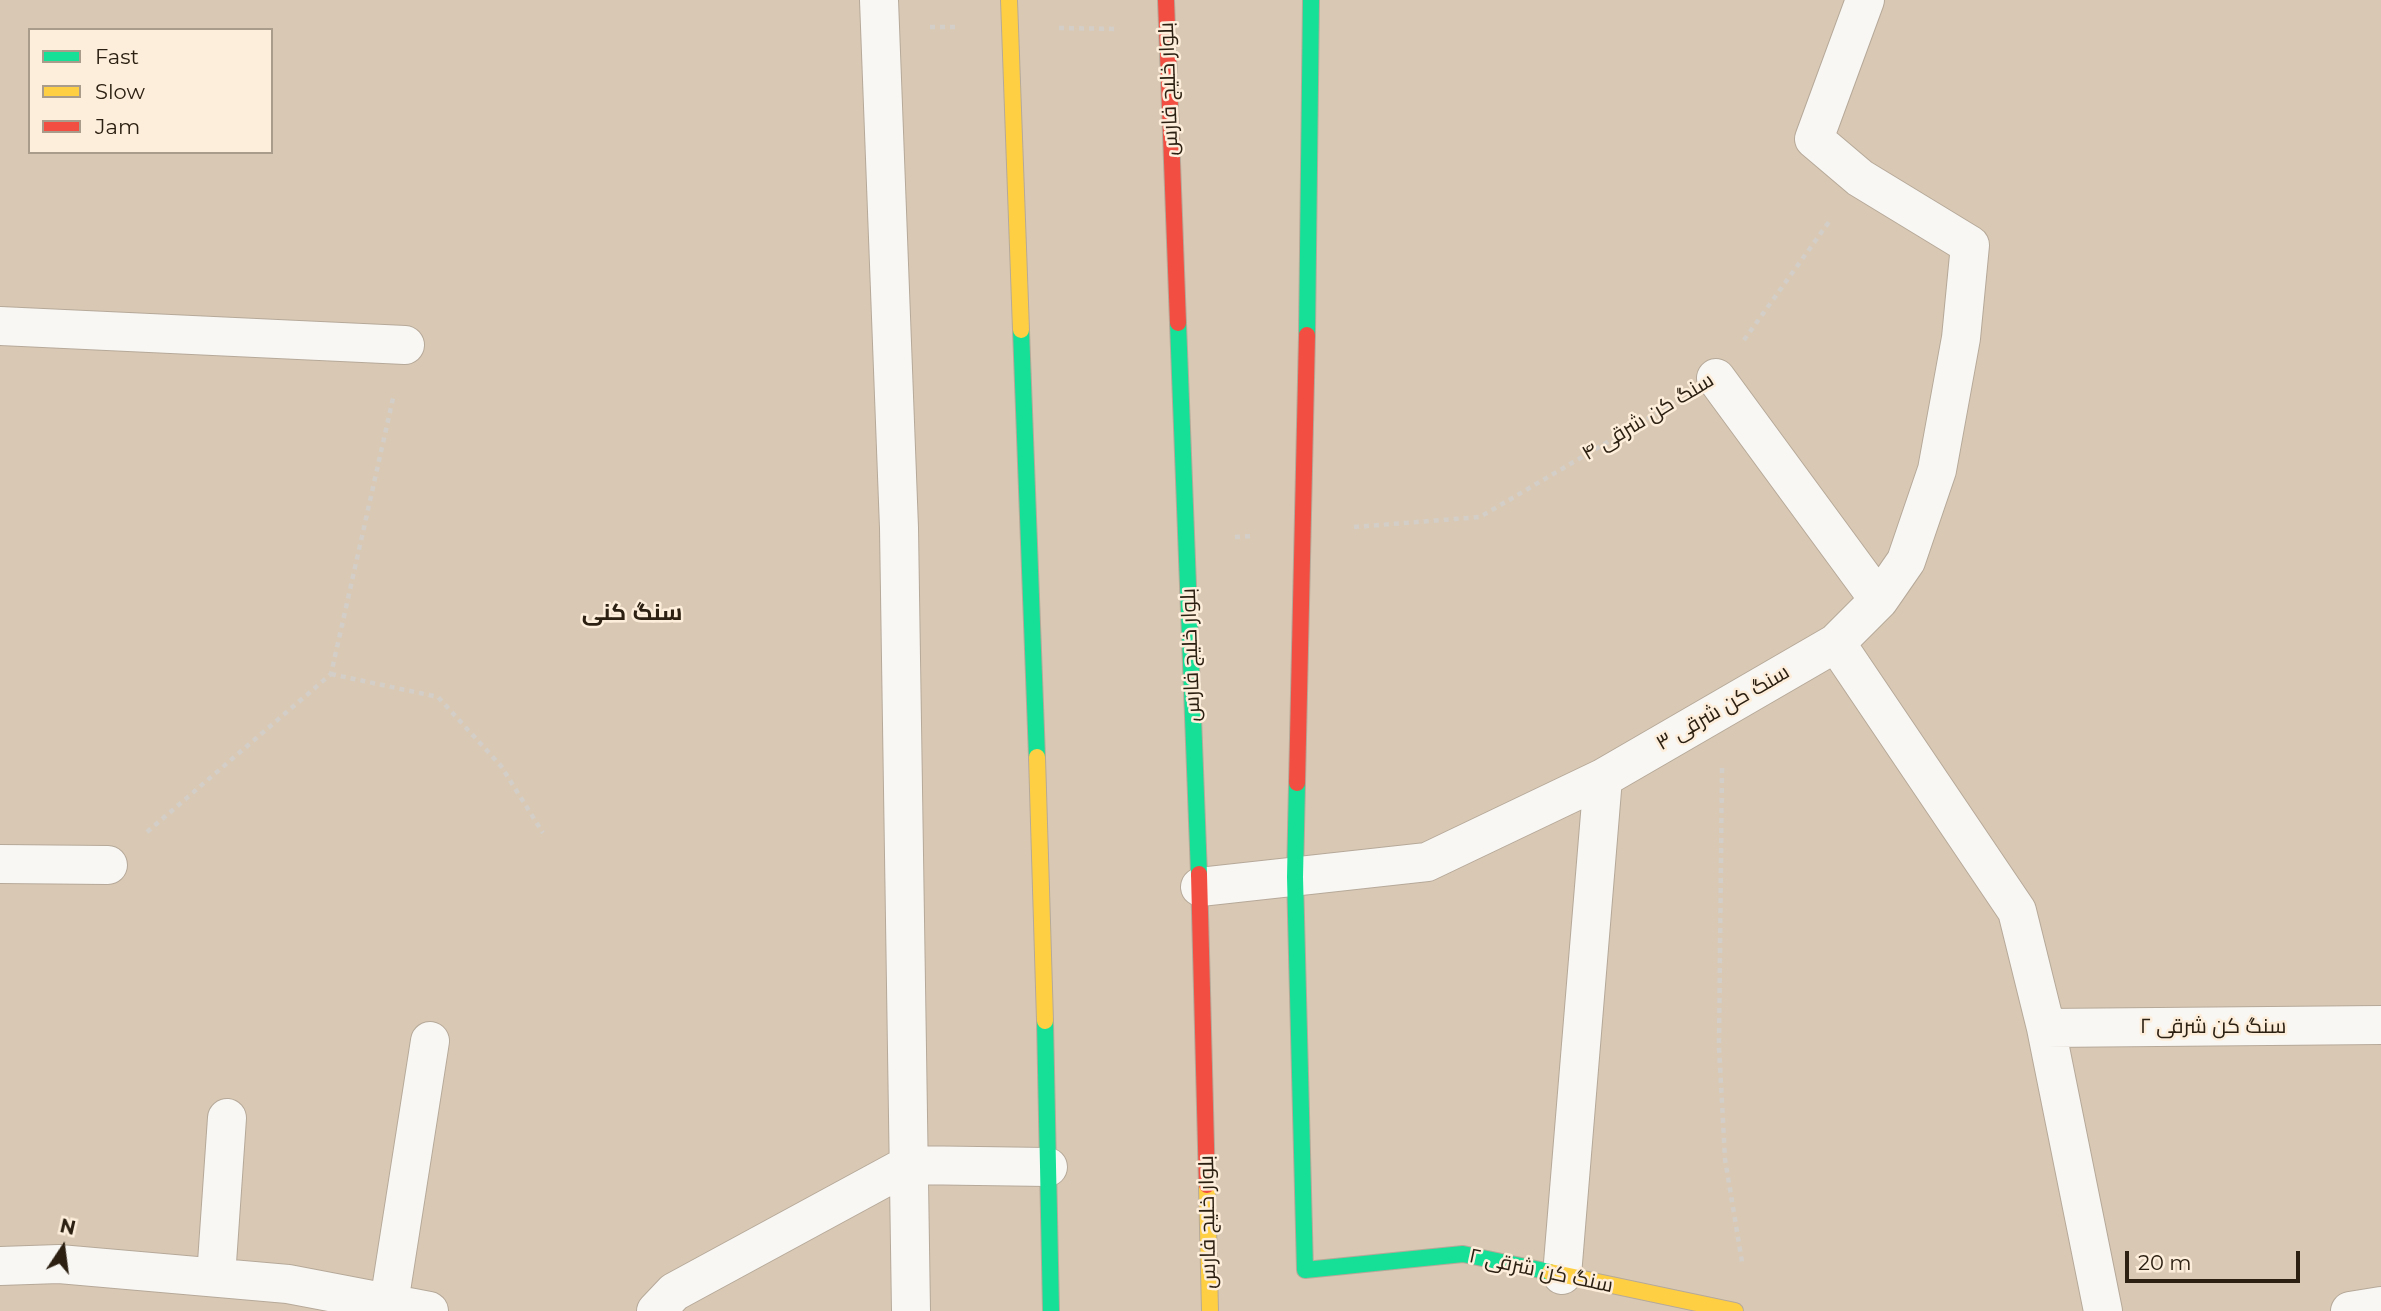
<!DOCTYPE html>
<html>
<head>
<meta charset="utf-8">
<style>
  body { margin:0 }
  #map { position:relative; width:2381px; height:1311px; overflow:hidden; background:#d9c9b4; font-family:Montserrat,sans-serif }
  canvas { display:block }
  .legend { position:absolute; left:28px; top:28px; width:245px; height:126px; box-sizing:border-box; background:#fdeedb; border:2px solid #a99c8b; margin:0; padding:9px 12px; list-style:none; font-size:21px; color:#2c2012 }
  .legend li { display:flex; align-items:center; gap:14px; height:35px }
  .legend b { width:35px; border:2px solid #a99c8b }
  .north { position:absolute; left:28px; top:1213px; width:70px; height:70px; -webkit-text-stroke:5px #fdeedb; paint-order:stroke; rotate:13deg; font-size:19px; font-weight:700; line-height:28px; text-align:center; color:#2c2012 }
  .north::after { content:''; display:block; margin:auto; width:24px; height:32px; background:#2c2012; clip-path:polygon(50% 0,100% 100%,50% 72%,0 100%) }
  .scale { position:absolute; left:2125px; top:1251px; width:175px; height:32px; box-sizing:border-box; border:4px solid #2c2012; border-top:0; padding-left:9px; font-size:21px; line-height:24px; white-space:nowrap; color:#2c2012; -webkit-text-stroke:5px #fdeedb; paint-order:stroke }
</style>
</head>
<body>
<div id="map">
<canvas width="2381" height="1311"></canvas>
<ul class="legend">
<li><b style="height:9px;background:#16e098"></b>Fast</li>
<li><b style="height:9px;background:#ffcf43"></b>Slow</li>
<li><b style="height:9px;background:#f24e42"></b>Jam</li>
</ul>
<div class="north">N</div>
<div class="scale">20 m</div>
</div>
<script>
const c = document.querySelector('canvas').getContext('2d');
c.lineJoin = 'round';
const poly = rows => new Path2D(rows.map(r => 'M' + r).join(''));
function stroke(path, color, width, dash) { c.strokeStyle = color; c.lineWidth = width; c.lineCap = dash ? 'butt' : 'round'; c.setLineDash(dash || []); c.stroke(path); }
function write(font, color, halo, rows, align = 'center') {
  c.font = font + ' Montserrat,Cairo,sans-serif'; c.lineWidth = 5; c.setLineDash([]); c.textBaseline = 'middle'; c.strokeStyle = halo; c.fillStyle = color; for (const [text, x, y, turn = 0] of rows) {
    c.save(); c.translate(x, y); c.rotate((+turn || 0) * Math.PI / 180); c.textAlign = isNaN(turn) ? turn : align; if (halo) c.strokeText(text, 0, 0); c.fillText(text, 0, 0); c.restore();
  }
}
const path = poly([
  [930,27,959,27],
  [1059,28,1117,29],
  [1744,340,1831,219],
  [1354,527,1480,517,1674,403],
  [1235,537,1255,536],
  [331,674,438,697,501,766,543,833],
  [1722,768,1719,1047,1725,1159,1742,1262],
  [147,832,331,674,394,394]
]);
const street = poly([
  [879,0,899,528,911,1311],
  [0,326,405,345],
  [1716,378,1879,600],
  [1836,643,2017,911,2046,1028,2103,1311],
  [0,864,108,865],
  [1200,887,1427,862,1603,778,1836,643,1879,600,1906,561,1937,470,1961,338,1970,245,1860,178,1814,139,1865,0],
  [2046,1028,2381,1025],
  [0,1266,59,1264,288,1284,429,1311],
  [1562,1275,1603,778],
  [216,1277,227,1118],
  [389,1303,430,1041],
  [656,1311,674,1292,908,1165,1048,1167],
  [2350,1311,2381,1306]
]);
const fast = poly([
  [1178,323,1199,874],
  [1021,330,1037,757],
  [1307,335,1311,0],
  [1297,783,1295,877,1305,1270,1463,1254,1550,1272],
  [1045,1021,1051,1311]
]);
const slow = poly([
  [1009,0,1021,330],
  [1037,757,1045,1021],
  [1207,1185,1210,1311],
  [1550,1272,1735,1311]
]);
const jam = poly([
  [1166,0,1178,323],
  [1297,783,1307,335],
  [1199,874,1207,1185]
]);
const streetNames = [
  ["بلوار خلیج فارس",1169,89,-92],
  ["سنگ کن شرقی ۴",1648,417,-31],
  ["بلوار خلیج فارس",1191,655,-92],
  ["سنگ کن شرقی ۳",1723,708,-30],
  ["سنگ کن شرقی ۲",2213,1027],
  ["بلوار خلیج فارس",1208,1222,-91],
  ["سنگ کن شرقی ۲",1541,1271,12]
];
const neighbourhoodNames = [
  ["سنگ کنی",632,613]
];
stroke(street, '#b6a999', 40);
stroke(fast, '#b6a999', 18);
stroke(slow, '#b6a999', 18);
stroke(jam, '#b6a999', 18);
stroke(path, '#d3cec8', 4.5, [5, 5]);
stroke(street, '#f9f7f4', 38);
stroke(fast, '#16e098', 16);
stroke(slow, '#ffcf43', 16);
stroke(jam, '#f24e42', 16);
write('21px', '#2c2012', '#fdeedb', streetNames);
write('bold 23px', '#2c2012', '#fdeedb', neighbourhoodNames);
</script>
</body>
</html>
